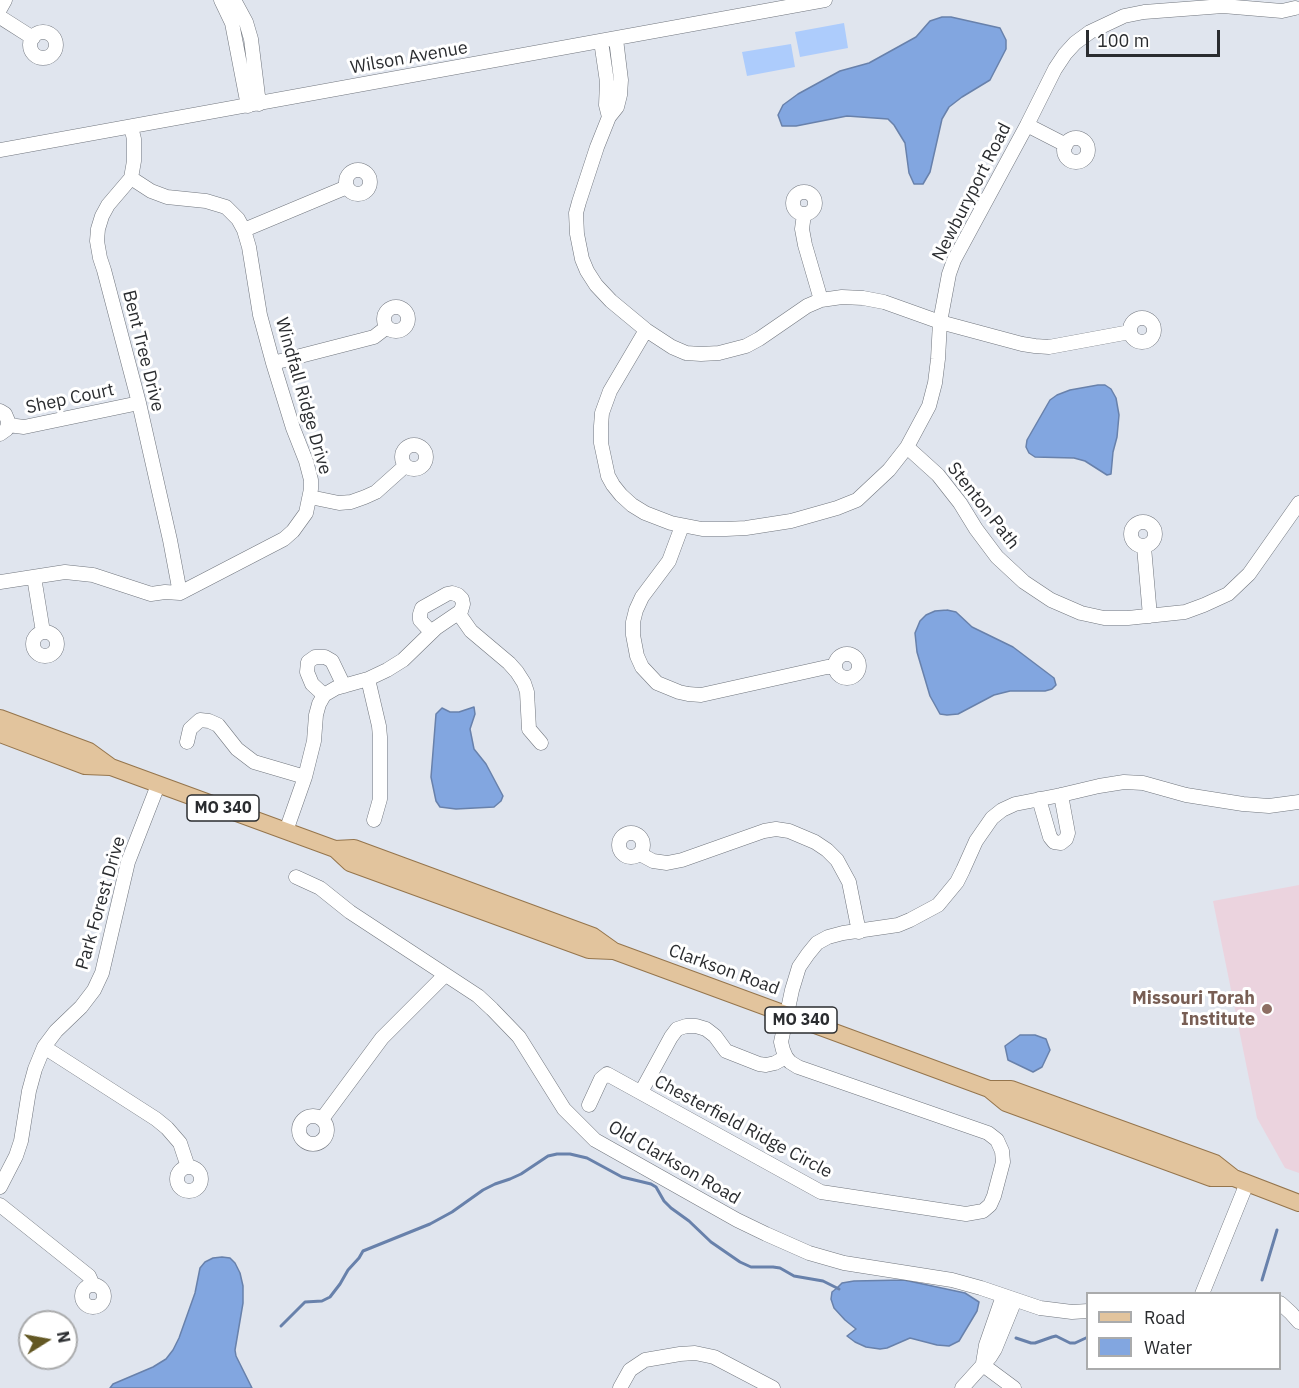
<!DOCTYPE html>
<html>
<head>
<meta charset="utf-8">
<style>
  body { margin:0 }
  #map { position:relative; width:1299px; height:1388px; overflow:hidden; background:#e0e5ee; font-family:"IBM Plex Sans",sans-serif }
  canvas { display:block }
  .legend { position:absolute; left:1086px; top:1292px; width:195px; height:78px; box-sizing:border-box; background:#fff; border:2px solid #aaabac; margin:0; padding:8px 10px; list-style:none; font-size:18px; color:#2a2c2f }
  .legend li { display:flex; align-items:center; gap:12px; height:30px }
  .legend b { width:30px; border:2px solid #aaabac }
  .north { position:absolute; left:18px; top:1310px; width:60px; height:60px; box-sizing:border-box; background:#fff; border:2px solid #aaabac; border-radius:50%; rotate:79deg; font-size:16px; font-weight:700; line-height:24px; text-align:center; color:#2a2c2f }
  .north::after { content:''; display:block; margin:auto; width:21px; height:27px; background:#635824; clip-path:polygon(50% 0,100% 100%,50% 72%,0 100%) }
  .scale { position:absolute; left:1086px; top:30px; width:134px; height:27px; box-sizing:border-box; border:3px solid #2a2c2f; border-top:0; padding-left:8px; font-size:18px; line-height:21px; white-space:nowrap; color:#2a2c2f; -webkit-text-stroke:4px #fff; paint-order:stroke }
</style>
</head>
<body>
<div id="map">
<canvas width="1299" height="1388"></canvas>
<ul class="legend">
<li><b style="height:8px;background:#e2c49d"></b>Road</li>
<li><b style="height:16px;background:#82a6e0"></b>Water</li>
</ul>
<div class="north">N</div>
<div class="scale">100 m</div>
</div>
<script>
const c = document.querySelector('canvas').getContext('2d');
c.lineJoin = 'round';
function fillPath(path, color) { c.fillStyle = color; c.fill(path, 'evenodd'); }
const poly = rows => new Path2D(rows.map(r => 'M' + r).join(''));
function stroke(path, color, width, dash) { c.strokeStyle = color; c.lineWidth = width; c.lineCap = dash ? 'butt' : 'round'; c.setLineDash(dash || []); c.stroke(path); }
function write(font, color, halo, rows, align = 'center') {
  c.font = font + ' "IBM Plex Sans",sans-serif'; c.lineWidth = 6; c.setLineDash([]); c.textBaseline = 'middle'; c.strokeStyle = halo; c.fillStyle = color; for (const [text, x, y, turn = 0] of rows) {
    c.save(); c.translate(x, y); c.rotate((+turn || 0) * Math.PI / 180); c.textAlign = isNaN(turn) ? turn : align; if (halo) c.strokeText(text, 0, 0); c.fillText(text, 0, 0); c.restore();
  }
}
const education = poly([
  [1299,885,1299,1173,1285,1168,1257,1118,1213,901]
]);
const green = poly([
  [844,23,848,48,800,57,795,32],
  [791,44,795,67,747,76,742,52]
]);
const water = poly([
  [942,17,951,17,1000,28,1006,40,1006,49,990,80,962,97,949,107,942,119,930,172,923,184,914,184,909,173,905,143,894,125,888,119,847,116,796,126,782,126,778,115,783,105,798,94,840,71,869,63,916,37,930,21,942,17],
  [1098,385,1105,385,1111,389,1116,398,1119,415,1117,437,1113,452,1111,474,1107,475,1085,461,1074,458,1035,457,1029,453,1026,447,1027,440,1050,400,1057,395,1070,390,1098,385],
  [947,610,956,612,972,627,1013,647,1054,678,1056,685,1052,689,1045,691,1010,691,994,695,958,714,947,715,940,714,930,696,917,652,915,633,920,621,926,615,935,611,947,610],
  [474,707,475,714,470,729,474,749,486,764,503,796,501,801,494,807,456,809,440,807,436,801,431,777,436,714,442,708,450,712,459,712,474,707],
  [1020,1035,1035,1035,1046,1039,1050,1050,1042,1067,1033,1072,1008,1060,1005,1046,1020,1035],
  [222,1257,230,1258,235,1263,240,1273,243,1286,243,1303,235,1350,236,1356,252,1388,110,1388,113,1384,153,1367,166,1359,173,1350,179,1338,195,1293,200,1268,205,1262,213,1258,222,1257],
  [904,1280,965,1293,979,1302,977,1311,959,1341,949,1346,937,1345,910,1338,887,1348,880,1349,866,1347,855,1342,847,1336,856,1329,845,1320,834,1308,831,1299,832,1292,837,1288,842,1283,854,1281,904,1280]
]);
const stream = poly([
  [1262,1280,1277,1230],
  [281,1326,305,1302,322,1301,330,1297,340,1284,348,1270,359,1258,363,1251,430,1224,452,1212,483,1190,495,1184,510,1179,521,1174,548,1156,557,1154,570,1154,587,1158,622,1177,651,1184,656,1187,664,1201,671,1208,689,1221,711,1242,740,1262,751,1267,773,1267,780,1268,794,1276,823,1281,839,1289],
  [1016,1338,1031,1343,1035,1343,1052,1337,1056,1336,1070,1343,1075,1343,1088,1337]
]);
const minor = poly([
  [221,0,232,23,248,106],
  [234,0,246,22,251,39,259,104],
  [0,9,5,0],
  [0,17,33,38],
  '30 45a13 13 0 1 1 26 0a13 13 0 1 1-26 0Z',
  [616,39,621,80,620,95,617,107,609,117,597,147,579,202,576,213,577,234,582,259,587,271,596,285,611,301,646,330,672,347,686,353,701,354,719,353,746,346,759,339,807,306,821,300,842,297,863,298,884,302,940,322,1022,344,1035,346,1049,347,1130,332],
  [601,41,607,82,606,105,609,117],
  [1027,125,1066,145],
  [131,127,134,139,134,161,131,178,108,205,102,216,98,229,97,241,100,258,104,270,139,403,170,540,180,593],
  '1064 150a12 12 0 1 1 24 0a12 12 0 1 1-24 0Z',
  [0,150,825,0],
  '346 182a12 12 0 1 1 24 0a12 12 0 1 1-24 0Z',
  '793 203a11 11 0 1 1 22 0a11 11 0 1 1-22 0Z',
  [804,214,802,229,805,245,821,300],
  [244,230,347,187],
  '384 319a12 12 0 1 1 24 0a12 12 0 1 1-24 0Z',
  '1130 330a12 12 0 1 1 24 0a12 12 0 1 1-24 0Z',
  [646,330,610,391,602,413,601,426,601,443,608,476,613,485,621,495,632,505,645,513,671,523,702,529,726,529,746,528,791,521,837,508,857,500,889,470,907,447,929,406,935,383,938,359,940,322,949,274,954,260,1027,125,1055,69,1065,54,1075,43,1090,32,1124,16,1144,12,1223,6,1282,11,1295,8],
  [273,363,374,337,387,327],
  [0,411,5,414,8,421,7,429,0,434],
  [8,425,24,427,139,403],
  '402 457a12 12 0 1 1 24 0a12 12 0 1 1-24 0Z',
  [907,447,938,475,960,503,976,529,997,557,1024,582,1051,600,1081,613,1104,618,1128,618,1185,612,1204,605,1228,594,1249,574,1299,503],
  [310,497,339,503,351,502,365,497,376,492,405,466],
  '1131 534a12 12 0 1 1 24 0a12 12 0 1 1-24 0Z',
  [682,526,669,561,642,597,636,610,633,622,633,635,637,656,642,667,657,683,679,692,688,694,701,695,827,667,835,667],
  [1144,547,1150,616],
  [34,577,43,632],
  [0,582,65,572,93,575,151,594,165,592,180,593,284,539,293,531,306,513,311,489,311,480,306,461,293,428,273,363,260,315,249,247,244,230,238,219,226,207,206,201,167,197,151,191,131,178],
  [459,614,471,631,509,663,517,672,524,683,527,692,529,729,541,743],
  '33 644a12 12 0 1 1 24 0a12 12 0 1 1-24 0Z',
  '835 666a12 12 0 1 1 24 0a12 12 0 1 1-24 0Z',
  [368,679,379,726,380,737,380,799,374,820],
  [324,695,312,684,307,672,308,662,315,657,325,657,332,661,344,686],
  [187,742,190,729,200,720,209,721,218,725,237,749,254,762,305,777],
  [1039,799,1050,837,1054,842,1061,843,1066,839,1068,833,1061,795],
  [286,831,305,777,314,741,316,715,319,704,324,695,336,688,368,679,387,670,403,660,436,628,461,611,463,604,462,599,458,595,452,593,447,594,422,608,420,614,420,620,431,632],
  '619 845a12 12 0 1 1 24 0a12 12 0 1 1-24 0Z',
  [640,854,653,861,667,863,682,860,764,831,776,829,789,831,815,842,827,850,837,860,849,882,859,932],
  [296,877,320,888,350,912,478,996,492,1009,519,1037,564,1109,595,1140,737,1220,766,1234,809,1253,844,1263,952,1280,981,1288,1040,1308,1072,1312,1088,1311],
  [44,1047,156,1119,167,1128,180,1143,188,1167],
  [641,1092,671,1037,677,1029,686,1026,696,1026,706,1029,715,1036,726,1051,759,1064,766,1065,775,1063,786,1057],
  [589,1105,601,1079,607,1074,821,1192,966,1214,983,1211,990,1205,994,1196,1003,1162,1002,1151,997,1140,988,1133,798,1067,790,1062,786,1057,783,1050,781,1042,792,990,799,967,808,954,817,943,828,937,843,933,898,925,910,920,938,905,957,882,963,870,976,841,992,818,1002,810,1015,804,1061,795,1099,786,1124,782,1143,783,1186,795,1243,804,1269,806,1299,802],
  '299 1130a14 14 0 1 1 28 0a14 14 0 1 1-28 0Z',
  [322,1119,382,1038,445,975],
  '177 1179a12 12 0 1 1 24 0a12 12 0 1 1-24 0Z',
  [0,1187,16,1156,21,1141,29,1091,35,1069,44,1047,56,1031,81,1007,94,990,102,973,128,862,158,785],
  [0,1205,89,1276,93,1285],
  '82 1296a11 11 0 1 1 22 0a11 11 0 1 1-22 0Z',
  [1202,1294,1247,1183],
  [1280,1303,1291,1313,1299,1322],
  [983,1363,986,1345,1003,1296],
  [983,1365,1014,1388],
  [620,1388,630,1370,645,1360,680,1354,695,1353,714,1357,773,1388],
  [962,1388,990,1357,995,1349,1015,1300]
]);
const major = poly([
  [0,718,89,751,111,767,335,849,350,863,589,950,613,951],
  [0,734,85,766,110,767],
  [335,849,354,848,593,936,614,951,989,1089,1006,1103,1211,1178,1234,1178],
  [989,1089,1011,1089,1215,1163,1234,1178,1299,1203]
]);
const markers = [
  [1267,1009,6,"#8d6e63"]
];
const shields = [
  [223,808,72],
  [801,1020,72]
];
const shieldNames = [
  ["MO 340",223,808],
  ["MO 340",801,1020]
];
const streetNames = [
  ["Wilson Avenue",409,58,-10],
  ["Newburyport Road",972,192,-63],
  ["Bent Tree Drive",143,351,76],
  ["Windfall Ridge Drive",303,396,74],
  ["Shep Court",70,399,-12],
  ["Stenton Path",983,506,52],
  ["Park Forest Drive",101,903,-74],
  ["Clarkson Road",724,970,20],
  ["Chesterfield Ridge Circle",743,1127,28],
  ["Old Clarkson Road",674,1163,30]
];
const educationNames = [
  ["Missouri Torah",1255,999],
  ["Institute",1255,1020]
];
fillPath(education, '#ebd3de');
fillPath(green, '#adccfc');
fillPath(water, '#82a6e0');
stroke(water, '#6881ab', 1.5);
stroke(stream, '#6881ab', 3);
stroke(minor, '#71767e', 15);
stroke(major, '#95754c', 18);
stroke(minor, '#fff', 14);
stroke(major, '#e2c49d', 16);
for (const [x, y, r, color] of markers) { const dot = new Path2D(); dot.arc(x, y, r, 0, 2 * Math.PI); c.fillStyle = color; c.fill(dot); stroke(dot, '#fff', 2); }
for (const [x, y, w] of shields) { const box = new Path2D(); box.roundRect(x - w / 2, y - 13, w, 26, 4.5); c.fillStyle = '#fff'; c.fill(box); stroke(box, '#2a2c2f', 1.5); }
write('bold 16px', '#2a2c2f', null, shieldNames);
write('18px', '#2a2c2f', '#fff', streetNames);
write('bold 18px', '#785e54', '#fff', educationNames, 'right');
</script>
</body>
</html>
